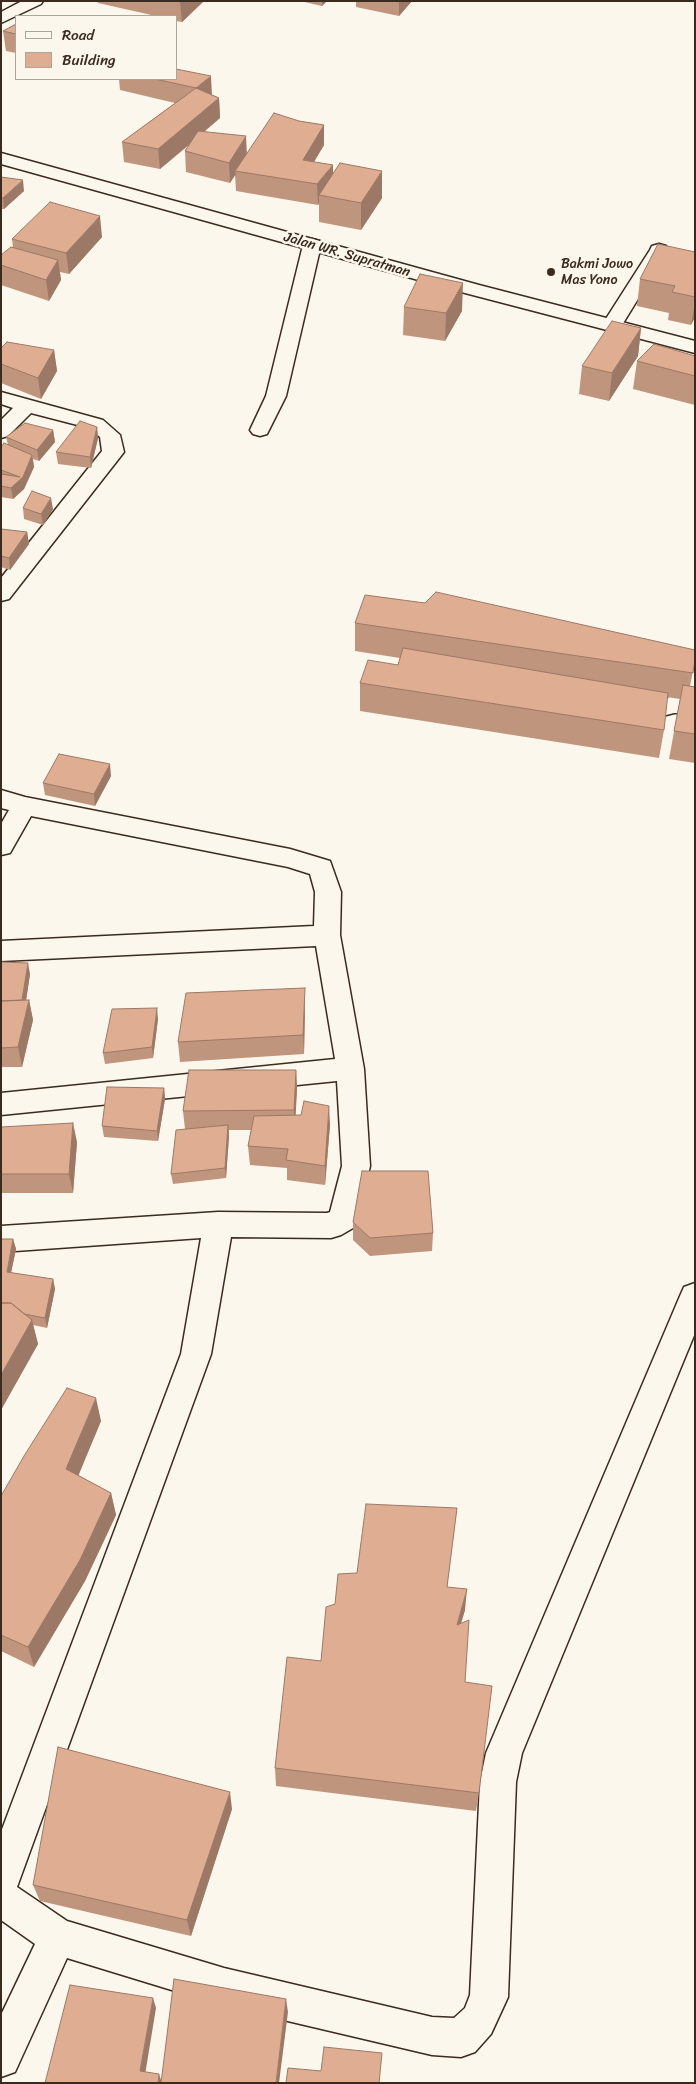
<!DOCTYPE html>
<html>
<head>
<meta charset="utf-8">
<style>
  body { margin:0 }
  #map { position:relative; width:696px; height:2084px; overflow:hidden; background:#fbf7ec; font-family:Sriracha,sans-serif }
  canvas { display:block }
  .frame { position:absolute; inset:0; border:2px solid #3b2a1e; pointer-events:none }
  .legend { position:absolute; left:15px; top:15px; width:162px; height:65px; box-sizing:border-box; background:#fbf7ec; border:1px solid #aea59a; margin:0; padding:6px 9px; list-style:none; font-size:15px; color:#3b2a1e }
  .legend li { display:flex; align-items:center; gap:10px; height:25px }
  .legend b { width:25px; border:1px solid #aea59a }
</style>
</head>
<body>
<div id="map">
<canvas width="696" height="2084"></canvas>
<div class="frame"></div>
<ul class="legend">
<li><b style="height:6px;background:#fbf7ec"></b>Road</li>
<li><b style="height:14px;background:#dfad91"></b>Building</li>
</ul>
</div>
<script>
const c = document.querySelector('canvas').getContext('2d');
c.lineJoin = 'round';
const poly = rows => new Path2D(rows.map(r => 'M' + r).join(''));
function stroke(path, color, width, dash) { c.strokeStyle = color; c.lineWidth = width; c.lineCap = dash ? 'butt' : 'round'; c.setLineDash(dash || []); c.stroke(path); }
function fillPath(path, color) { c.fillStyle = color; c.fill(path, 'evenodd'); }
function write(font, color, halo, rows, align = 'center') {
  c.font = font + ' Sriracha,sans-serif'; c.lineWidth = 5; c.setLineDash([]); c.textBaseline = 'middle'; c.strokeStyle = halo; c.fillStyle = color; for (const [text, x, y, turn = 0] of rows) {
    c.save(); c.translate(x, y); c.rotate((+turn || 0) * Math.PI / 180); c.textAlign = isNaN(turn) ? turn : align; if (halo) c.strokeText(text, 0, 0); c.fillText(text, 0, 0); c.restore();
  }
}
const minor = poly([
  [22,1,43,1,41,4,1,23,1,12,22,1],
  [312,239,319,241,321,245,286,396,267,434,260,436,253,434,250,430,266,396,303,245,305,241,312,239],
  [659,244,666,246,668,250,622,325,619,329,605,329,602,325,650,250,652,246,659,244],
  [1,392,103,420,120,435,124,452,9,599,1,601,1,578,102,451,100,437,89,428,31,413,8,436,1,438,1,420,13,408,1,404,1,392],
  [670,697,695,697,695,713,674,713,643,721,623,716,619,710,623,704,631,702,643,705,670,697],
  [1,790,25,797,290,849,330,861,341,892,340,935,364,1069,370,1166,358,1219,353,1228,341,1235,331,1238,231,1237,211,1354,17,1887,67,1921,224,1968,432,2017,454,2018,465,2008,470,1995,480,1782,486,1753,680,1296,684,1287,695,1283,695,1333,522,1753,516,1782,508,1997,491,2034,475,2052,461,2057,432,2055,224,2006,67,1958,15,2072,1,2077,1,2015,35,1944,1,1920,1,1832,181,1354,201,1238,1,1252,1,1226,218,1212,327,1213,330,1212,342,1166,337,1081,1,1115,1,1093,335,1059,316,946,1,961,1,941,314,926,315,892,310,874,288,867,31,816,10,853,1,855,1,824,9,810,1,808,1,790]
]);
const major = poly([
  [1,153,479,285,695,341,695,353,465,293,1,164,1,153]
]);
const wall = poly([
  [98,1,204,1,182,22,176,21,176,16,156,16,98,3],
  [300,1,327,1,322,6],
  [356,1,412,1,399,16,356,7],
  [16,24,16,53,6,51,3,31],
  [119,79,176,79,219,98,220,118,205,131,247,154,299,121,324,125,324,145,314,162,333,174,382,198,361,230,319,222,319,203,318,205,236,191,235,174,230,183,186,172,185,151,189,145,160,169,124,162,122,142,175,103,120,90],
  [1,177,24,191,4,209,1,209],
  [102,237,69,274,60,272,61,280,49,301,1,285,1,255,13,248,12,239],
  [695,252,695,317,691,325,668,320,669,313,637,306,640,279],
  [404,307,462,311,445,341,403,335],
  [641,328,638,356,609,401,579,394,582,366],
  [1,348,54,350,57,371,41,399,1,383],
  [695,356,695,405,633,389,637,361],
  [97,427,98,438,91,468,58,464,56,452],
  [53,430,55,442,39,461,33,459,34,467,24,489,13,499,1,497,1,447,8,445,6,437],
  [23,508,53,509,43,525,24,519],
  [1,529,27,532,29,544,10,570,1,567],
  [355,623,695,660,690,686,695,687,695,763,669,759,680,699,667,697,664,730,659,758,360,711,360,683,398,665,400,658,355,651],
  [111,776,95,806,45,795,43,783],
  [1,962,30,974,26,1000,29,1000,33,1020,22,1067,1,1067],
  [305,1008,304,1054,180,1062,178,1042],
  [158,1019,153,1058,105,1064,103,1053],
  [296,1070,297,1089,295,1115,330,1125,325,1185,287,1180,287,1168,250,1165,248,1146,251,1130,229,1130,229,1136,226,1178,173,1184,171,1174,185,1129,183,1111],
  [164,1088,165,1099,158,1141,104,1137,102,1126],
  [1,1127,77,1142,73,1193,1,1193],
  [353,1222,433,1233,432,1251,370,1256,353,1240],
  [13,1239,16,1249,11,1273,53,1279,55,1289,47,1328,33,1325,38,1344,1,1410],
  [101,1421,78,1475,111,1493,116,1515,85,1581,34,1667,1,1651,1,1496],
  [457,1508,447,1587,465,1610,461,1624,465,1682,479,1793,476,1811,276,1786,275,1768,321,1661,357,1573],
  [232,1809,191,1936,40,1901,33,1885]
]);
const shadedWall = poly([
  [182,1,204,1,182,22,180,2],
  [322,1,327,1,322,6],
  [399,1,412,1,399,16],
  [211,76,212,96,196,88],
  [219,98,220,118,160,169,158,149],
  [324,125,324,145,303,180,303,160],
  [246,136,247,156,235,171,236,174,230,183,229,163],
  [333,165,333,186,319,195,319,203,318,205,317,184],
  [382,171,382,198,361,230,361,203],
  [23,180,24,191,4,209,3,198],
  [100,216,102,237,69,274,66,253],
  [58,260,61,280,49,301,46,280],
  [463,283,462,311,445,341,446,313],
  [695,303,695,317,691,325],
  [641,328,638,356,609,401,612,373],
  [54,350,57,371,41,399,38,378],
  [97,427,98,438,91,468,90,457],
  [53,430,55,442,39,461,37,450],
  [32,455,34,467,24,489,13,499,11,488],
  [51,498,53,509,43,525,41,514],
  [27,532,29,544,10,570,9,558],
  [110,764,111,776,95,806,94,794],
  [28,963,30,974,24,1015,21,1004],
  [305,988,305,1008,304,1054,303,1035],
  [29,1000,33,1020,22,1067,18,1047],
  [157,1008,158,1019,153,1058,152,1047],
  [296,1070,297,1089,295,1129,294,1110],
  [164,1088,165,1099,158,1141,157,1131],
  [329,1106,330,1125,325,1185,325,1166],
  [73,1123,77,1142,73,1193,69,1174],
  [228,1125,229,1136,226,1178,225,1168],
  [13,1239,16,1249,9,1282,7,1272],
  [53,1279,55,1289,47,1328,45,1318],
  [32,1320,38,1344,1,1410,1,1375],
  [96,1398,101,1421,72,1491,66,1469],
  [111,1493,116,1515,85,1581,34,1667,28,1647],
  [467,1589,465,1610,454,1645,457,1625],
  [230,1792,232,1809,191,1936,187,1920],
  [153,1998,156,2008,144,2081,140,2071],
  [286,1999,288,2012,279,2083,276,2083],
  [159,2074,162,2083,158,2083]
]);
const building = poly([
  [16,24,16,34,3,31,16,24],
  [176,69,211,76,196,88,155,79,176,79,176,69],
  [196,88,219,98,158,149,122,142,196,88],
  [274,113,299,121,324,125,303,160,333,165,317,184,235,171,274,113],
  [198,131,246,136,229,163,185,151,198,131],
  [340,163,382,171,361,203,319,195,340,163],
  [1,177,23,180,3,198,1,198,1,177],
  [50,202,100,216,66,253,12,239,50,202],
  [658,244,695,252,695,297,672,292,675,286,640,279,658,244],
  [11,247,58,260,46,280,1,265,1,255,11,247],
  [420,274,463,283,446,313,404,307,420,274],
  [612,321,641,328,612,373,582,366,612,321],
  [7,342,54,350,38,378,1,364,1,348,7,342],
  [654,344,695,356,695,376,637,361,654,344],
  [80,421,97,427,90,457,56,452,80,421],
  [25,423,53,430,37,450,6,437,25,423],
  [4,443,32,455,23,477,11,488,1,486,1,474,20,477,1,470,1,447,4,443],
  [32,491,51,498,41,514,23,508,32,491],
  [1,529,27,532,9,558,1,556,1,529],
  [436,592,695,650,695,660,693,673,355,623,365,595,425,603,436,592],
  [403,648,668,693,664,730,360,683,368,660,398,665,403,648],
  [683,685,695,687,695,734,674,731,683,685],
  [59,754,110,764,94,794,43,783,59,754],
  [1,962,28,963,22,1000,1,1001,1,962],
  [305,988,303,1035,178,1042,186,993,305,988],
  [29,1000,18,1047,1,1048,1,1001,29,1000],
  [157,1008,152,1047,103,1053,112,1009,157,1008],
  [189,1070,296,1070,294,1110,183,1111,189,1070],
  [107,1087,164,1088,157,1131,102,1126,107,1087],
  [304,1101,329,1106,325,1166,286,1160,288,1149,248,1146,254,1116,301,1115,304,1101],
  [73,1123,69,1174,1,1174,1,1127,73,1123],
  [228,1125,225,1168,171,1174,176,1130,228,1125],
  [362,1171,428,1171,433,1233,370,1238,353,1222,362,1171],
  [1,1239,13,1239,7,1272,53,1279,45,1318,24,1314,11,1303,1,1303,1,1239],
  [1,1303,11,1303,32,1320,1,1375,1,1303],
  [67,1388,96,1398,66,1469,111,1493,80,1560,28,1647,1,1635,1,1496,24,1456,67,1388],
  [366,1504,457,1508,447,1587,467,1589,457,1625,469,1620,465,1682,492,1686,479,1793,275,1768,287,1657,321,1661,326,1607,335,1604,338,1574,357,1573,366,1504],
  [58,1747,230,1792,187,1920,33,1885,58,1747],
  [174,1979,286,1999,276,2083,161,2083,174,1979],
  [70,1985,153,1998,140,2071,159,2074,158,2083,45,2083,70,1985],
  [324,2047,382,2053,379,2083,286,2083,288,2068,321,2071,324,2047]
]);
const markers = [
  [551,272,5,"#3b2a1e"]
];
const farStreetnames = [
  ["Jalan WR. Supratman",347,255,16]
];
const farPoinames = [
  ["Bakmi Jowo",561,264],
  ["Mas Yono",561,280]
];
stroke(minor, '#3b2a1e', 3);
stroke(major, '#3b2a1e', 3);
fillPath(minor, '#fbf7ec');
fillPath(major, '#fbf7ec');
fillPath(wall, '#c0957d');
fillPath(shadedWall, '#9c7966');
fillPath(building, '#dfad91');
stroke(building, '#9c7966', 1);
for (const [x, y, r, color] of markers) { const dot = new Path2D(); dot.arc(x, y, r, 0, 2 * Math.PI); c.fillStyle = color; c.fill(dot); stroke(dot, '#fbf7ec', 2); }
write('14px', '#3b2a1e', '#fbf7ec', farStreetnames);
write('14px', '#3b2a1e', '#fbf7ec', farPoinames, 'left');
</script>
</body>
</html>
